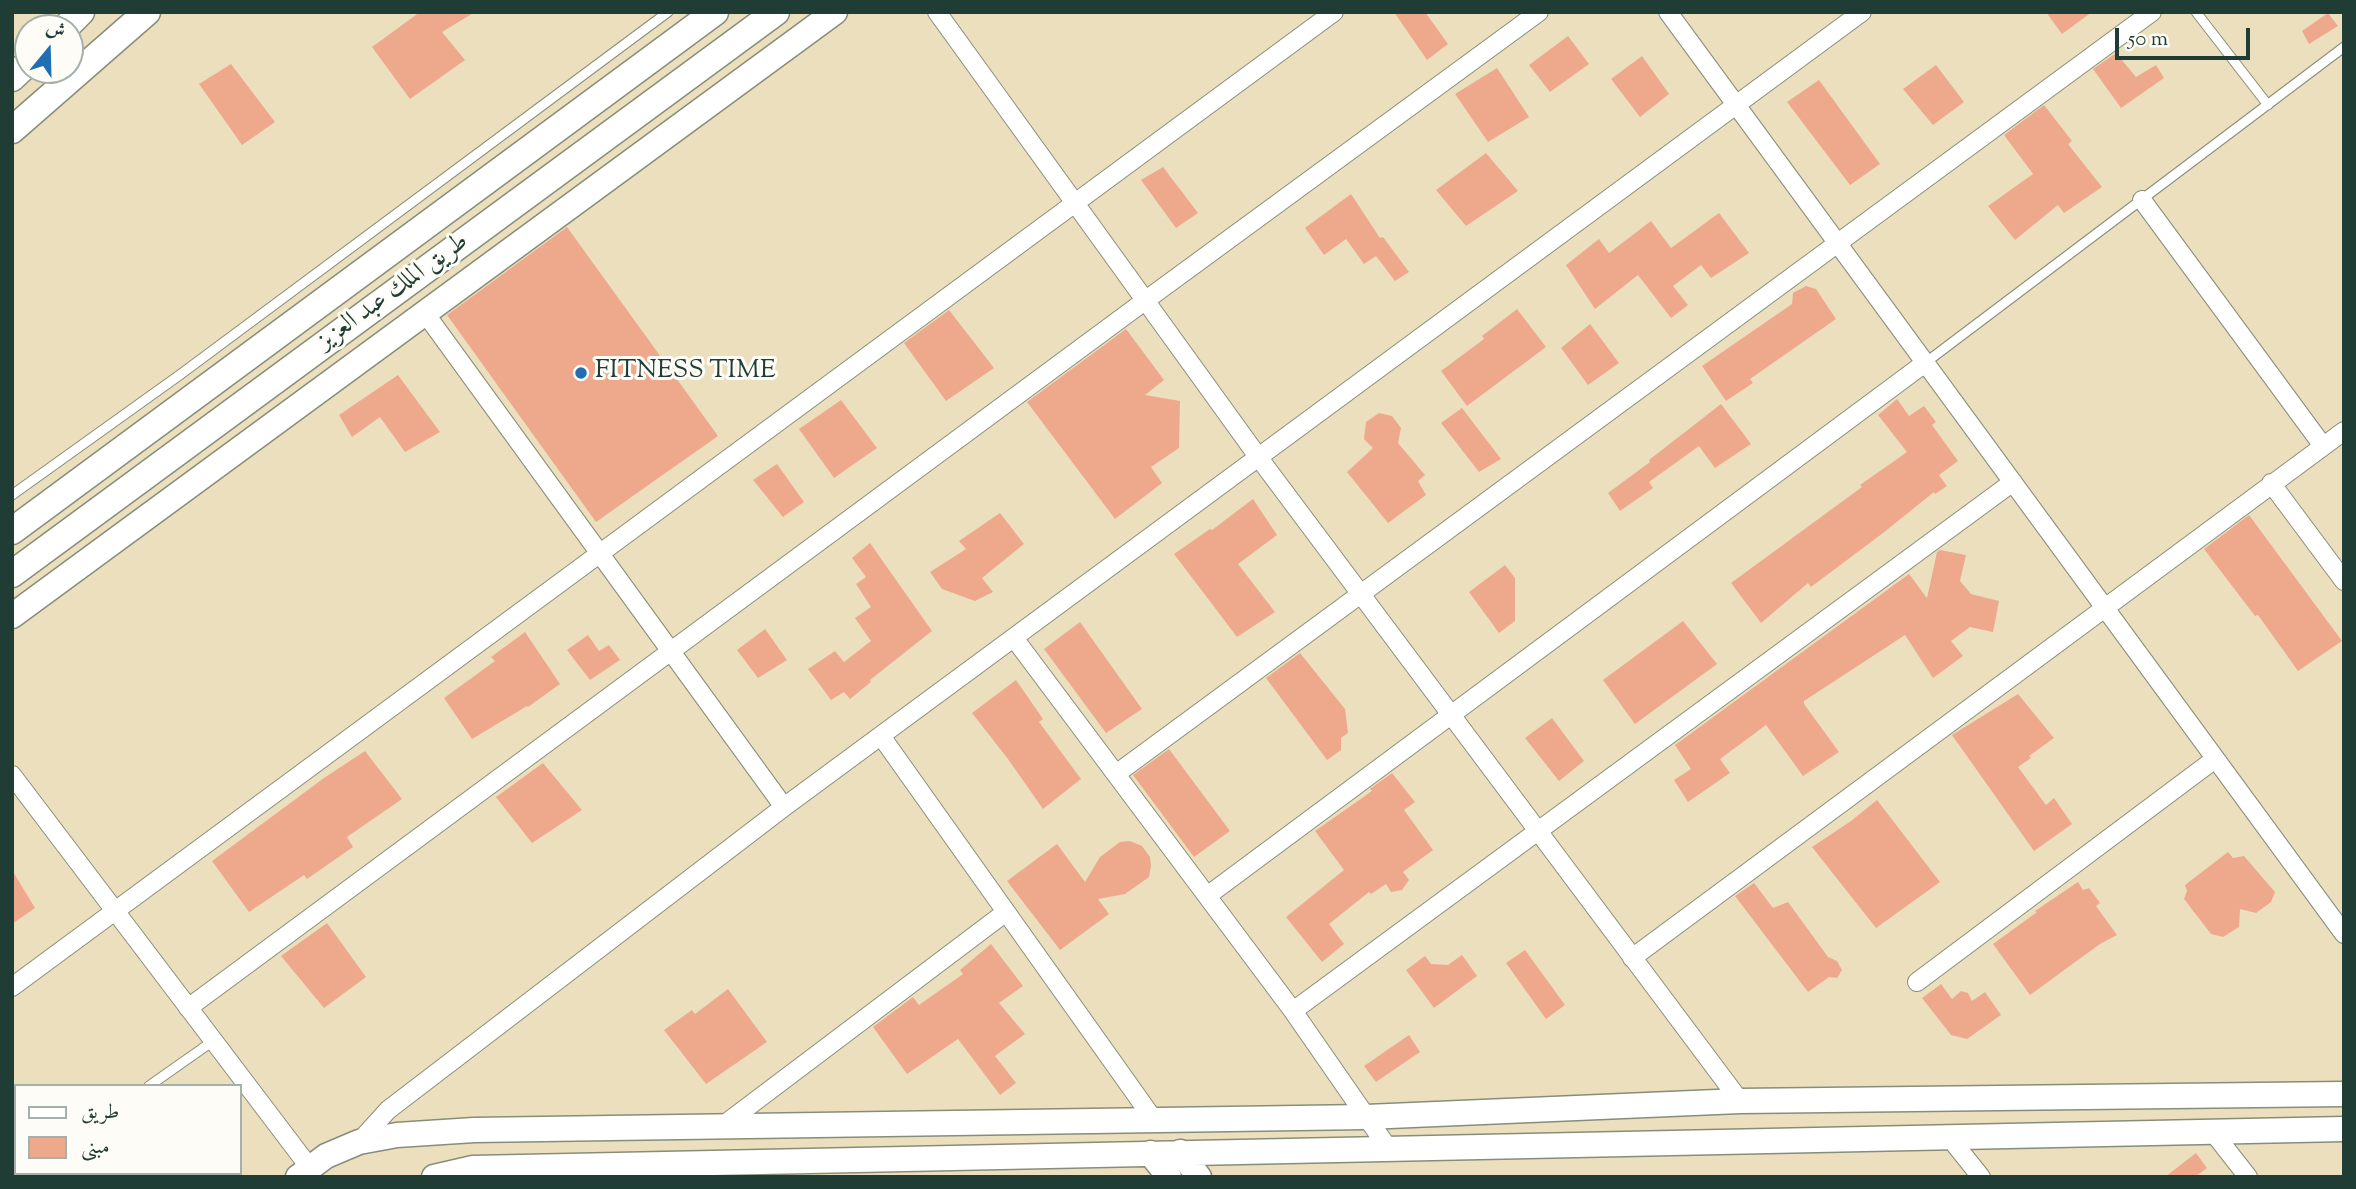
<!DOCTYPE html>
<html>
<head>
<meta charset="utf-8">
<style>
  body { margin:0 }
  #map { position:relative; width:2356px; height:1189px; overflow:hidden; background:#ecdfbe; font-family:"Sorts Mill Goudy",Amiri,serif }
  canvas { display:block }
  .frame { position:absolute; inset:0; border:14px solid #1f3d34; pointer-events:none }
  .legend { position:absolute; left:14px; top:1084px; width:228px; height:91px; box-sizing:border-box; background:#fdfcf7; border:2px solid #a4b0a9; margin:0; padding:9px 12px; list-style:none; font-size:21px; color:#1f3d34 }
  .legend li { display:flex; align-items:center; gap:14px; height:35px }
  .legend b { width:35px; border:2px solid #a4b0a9 }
  .north { position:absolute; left:14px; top:14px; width:70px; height:70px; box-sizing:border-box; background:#fdfcf7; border:2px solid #a4b0a9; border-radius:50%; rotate:19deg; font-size:19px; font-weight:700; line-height:28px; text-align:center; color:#1f3d34 }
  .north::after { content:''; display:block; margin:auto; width:24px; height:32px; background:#1f6fb2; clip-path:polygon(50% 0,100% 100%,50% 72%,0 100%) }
  .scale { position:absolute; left:2115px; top:28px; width:135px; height:32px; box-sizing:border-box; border:4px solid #1f3d34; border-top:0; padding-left:9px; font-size:21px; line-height:24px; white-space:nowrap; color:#1f3d34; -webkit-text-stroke:5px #fdfcf7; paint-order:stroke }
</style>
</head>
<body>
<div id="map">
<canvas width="2356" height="1189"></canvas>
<div class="frame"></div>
<ul class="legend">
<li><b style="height:9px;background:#fff"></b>طريق</li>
<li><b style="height:19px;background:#eea98d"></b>مبنى</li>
</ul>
<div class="north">ش</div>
<div class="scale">50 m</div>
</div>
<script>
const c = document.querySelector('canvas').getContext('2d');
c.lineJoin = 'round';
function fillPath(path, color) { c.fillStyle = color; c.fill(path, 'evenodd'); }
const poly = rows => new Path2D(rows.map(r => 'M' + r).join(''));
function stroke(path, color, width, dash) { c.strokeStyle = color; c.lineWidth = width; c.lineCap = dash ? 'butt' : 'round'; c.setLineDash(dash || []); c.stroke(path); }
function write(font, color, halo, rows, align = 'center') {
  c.font = font + ' "Sorts Mill Goudy",Amiri,serif'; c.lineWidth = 6; c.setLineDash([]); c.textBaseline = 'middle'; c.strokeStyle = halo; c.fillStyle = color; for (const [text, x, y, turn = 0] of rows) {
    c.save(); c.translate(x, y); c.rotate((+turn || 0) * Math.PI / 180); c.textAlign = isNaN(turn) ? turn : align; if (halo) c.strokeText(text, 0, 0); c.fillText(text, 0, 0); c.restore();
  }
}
const building = poly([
  [420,12,475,12,442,32,465,60,410,99,372,47],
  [1394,12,1425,12,1448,44,1427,60],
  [2046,12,2092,12,2062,34],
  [2328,13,2338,26,2309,44,2302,31],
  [1568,36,1589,64,1550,92,1529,65],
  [2116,53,2136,77,2156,65,2164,78,2121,108,2093,69],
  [1642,56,1669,94,1640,117,1611,79],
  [231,64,275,122,242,145,199,84],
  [1936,65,1964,102,1933,125,1903,89],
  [1497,68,1529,117,1488,142,1455,94],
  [1819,80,1880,164,1850,185,1787,102],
  [2044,105,2072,141,2068,144,2102,187,2064,213,2058,205,2015,240,1988,206,2033,174,2004,135],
  [1486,153,1518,191,1466,226,1436,190],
  [1163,167,1198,213,1176,228,1141,180],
  [1351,194,1380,238,1383,237,1409,272,1395,281,1376,256,1364,264,1346,239,1324,255,1305,228],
  [1719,213,1749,253,1711,278,1701,265,1673,286,1688,305,1671,318,1638,275,1595,309,1566,265,1599,239,1609,253,1651,221,1671,248],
  [567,227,718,436,596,522,447,315],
  [1806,286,1816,289,1836,319,1750,379,1753,383,1726,401,1702,366,1792,304,1793,293],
  [1517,309,1546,347,1467,406,1441,371,1484,339,1482,336],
  [949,310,994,368,946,401,904,343],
  [1590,324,1619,363,1588,385,1561,348],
  [1126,329,1164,380,1145,395,1180,401,1179,448,1151,467,1162,483,1115,519,1027,402],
  [398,375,440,432,405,452,380,417,352,437,339,415],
  [1897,399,1909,416,1924,406,1936,422,1932,425,1958,461,1939,475,1947,486,1935,494,1934,492,1883,533,1811,587,1808,583,1761,623,1731,583,1862,487,1860,485,1907,452,1878,415],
  [841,400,877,448,834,478,799,429],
  [1721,404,1751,444,1715,468,1699,446,1649,482,1653,488,1620,511,1608,493,1650,462,1649,460],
  [1462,408,1501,459,1479,472,1441,423],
  [1379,413,1392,416,1401,428,1398,443,1425,475,1418,481,1426,495,1388,523,1347,472,1373,448,1364,439,1366,422],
  [777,464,804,502,783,517,753,480],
  [1253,499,1277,535,1238,564,1275,612,1237,637,1174,554,1210,529,1212,530],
  [1000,513,1024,544,982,578,993,592,975,601,942,589,930,572,966,549,959,541],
  [2249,515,2342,641,2298,671,2258,615,2255,616,2204,549],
  [870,543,932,631,870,680,871,682,850,699,844,692,831,700,808,669,835,651,844,662,871,641,855,618,871,607,856,584,866,577,852,558],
  [1940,550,1966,555,1960,581,1971,594,1999,601,1993,632,1970,627,1951,641,1963,656,1933,678,1905,635,1804,701,1804,704,1839,752,1803,776,1766,725,1720,759,1730,773,1688,802,1674,780,1691,769,1675,745,1909,574,1927,598,1937,552],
  [1505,565,1515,578,1515,621,1499,633,1469,592],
  [1683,621,1717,664,1635,724,1603,680],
  [1080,622,1142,709,1106,733,1044,649],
  [765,629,787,660,758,678,737,650],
  [525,632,560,684,528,707,527,706,472,739,444,698,495,661,491,657],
  [588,635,599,651,609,645,620,660,590,680,567,650],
  [1300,653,1345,709,1348,733,1341,738,1341,750,1327,760,1266,678],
  [1016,680,1043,719,1039,722,1081,779,1043,809,1008,759,972,713],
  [2018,694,2054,738,2029,756,2031,758,2018,767,2046,805,2054,798,2072,824,2034,851,1952,735],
  [1552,718,1584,761,1559,781,1525,738],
  [1169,749,1230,831,1194,857,1133,775],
  [365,751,402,799,347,837,353,847,307,879,304,875,249,912,212,861,324,778],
  [543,763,582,810,532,843,496,797],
  [1392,773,1415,802,1404,810,1433,850,1403,872,1409,880,1402,890,1391,892,1386,884,1371,894,1369,892,1329,924,1344,944,1322,962,1286,917,1344,870,1315,831,1372,791,1370,789],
  [1877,800,1940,882,1876,928,1812,847,1851,821],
  [1130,841,1142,846,1150,857,1151,866,1149,877,1125,894,1098,899,1109,914,1060,950,1007,881,1057,844,1085,882,1100,857,1120,842],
  [2228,852,2233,858,2244,856,2275,892,2271,902,2256,913,2240,909,2239,927,2223,937,2211,934,2184,899,2187,891,2185,885],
  [12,870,35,908,12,924],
  [2078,882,2083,890,2089,888,2100,903,2096,906,2117,935,2100,944,2030,995,1993,944,2037,912,2035,911],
  [1754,883,1773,908,1788,902,1828,957,1837,961,1842,970,1837,978,1829,977,1808,992,1735,896],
  [327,923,366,977,324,1008,281,956],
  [991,944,1023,986,999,1003,1025,1034,995,1056,1016,1083,1000,1095,958,1039,907,1074,873,1027,913,997,919,1005,963,974,960,970],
  [1525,950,1565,1005,1546,1019,1506,963],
  [1462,955,1477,976,1434,1008,1406,970,1425,956,1431,964,1448,965],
  [1941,984,1952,999,1961,991,1968,993,1972,1001,1985,992,2001,1015,1967,1039,1951,1035,1922,998],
  [728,989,767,1042,706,1084,664,1030,692,1010,695,1014],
  [1409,1035,1420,1052,1376,1082,1364,1066],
  [2196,1153,2207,1168,2195,1177,2165,1177]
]);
const lane = poly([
  [2196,12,2268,105],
  [1925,363,2344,47],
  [12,495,181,374,668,12],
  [149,1086,213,1041],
  [22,1177,27,1173]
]);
const street = poly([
  [937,12,1259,458,1740,1101],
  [1668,12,2344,934],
  [2142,200,2323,446],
  [425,313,784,807],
  [2271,483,2344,581],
  [1014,638,1293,1011,1388,1148],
  [881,736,1154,1120],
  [1116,774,2152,12],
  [12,775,310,1168],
  [1207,896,1925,363],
  [1632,958,2344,431],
  [1917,982,2215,759],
  [12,987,1334,12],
  [188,1008,1146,300,1539,12],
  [1293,1011,2013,482],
  [721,1127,1006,912],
  [2212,1131,2248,1177],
  [1949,1137,1981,1177],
  [359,1142,388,1110,784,807,1862,12]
]);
const secondary = poly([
  [12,616,835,12],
  [1180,1152,1199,1177],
  [1150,1153,1169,1177],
  [298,1177,326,1156,359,1142,397,1135,474,1130,1366,1117,1740,1101,2344,1094],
  [434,1177,473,1168,2344,1129]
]);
const primary = poly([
  [65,28,81,12],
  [12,78,28,63],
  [12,130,147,12],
  [12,531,715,12],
  [12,574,776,12]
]);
const markers = [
  [581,373,7,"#1f6fb2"]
];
const streetNames = [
  ["طريق الملك عبد العزيز",394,293,-36]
];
const poiNames = [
  ["FITNESS TIME",595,373]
];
fillPath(building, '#eea98d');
stroke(lane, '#868e79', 11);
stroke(street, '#868e79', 20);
stroke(secondary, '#868e79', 27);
stroke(primary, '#868e79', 29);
stroke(lane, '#fff', 9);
stroke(street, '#fff', 18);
stroke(secondary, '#fff', 24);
stroke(primary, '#fff', 26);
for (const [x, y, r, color] of markers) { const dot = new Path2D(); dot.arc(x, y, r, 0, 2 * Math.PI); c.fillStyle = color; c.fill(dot); stroke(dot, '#fdfcf7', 2.5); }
write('26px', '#1f3d34', '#fdfcf7', streetNames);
write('26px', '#1f3d34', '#fdfcf7', poiNames, 'left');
</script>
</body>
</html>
